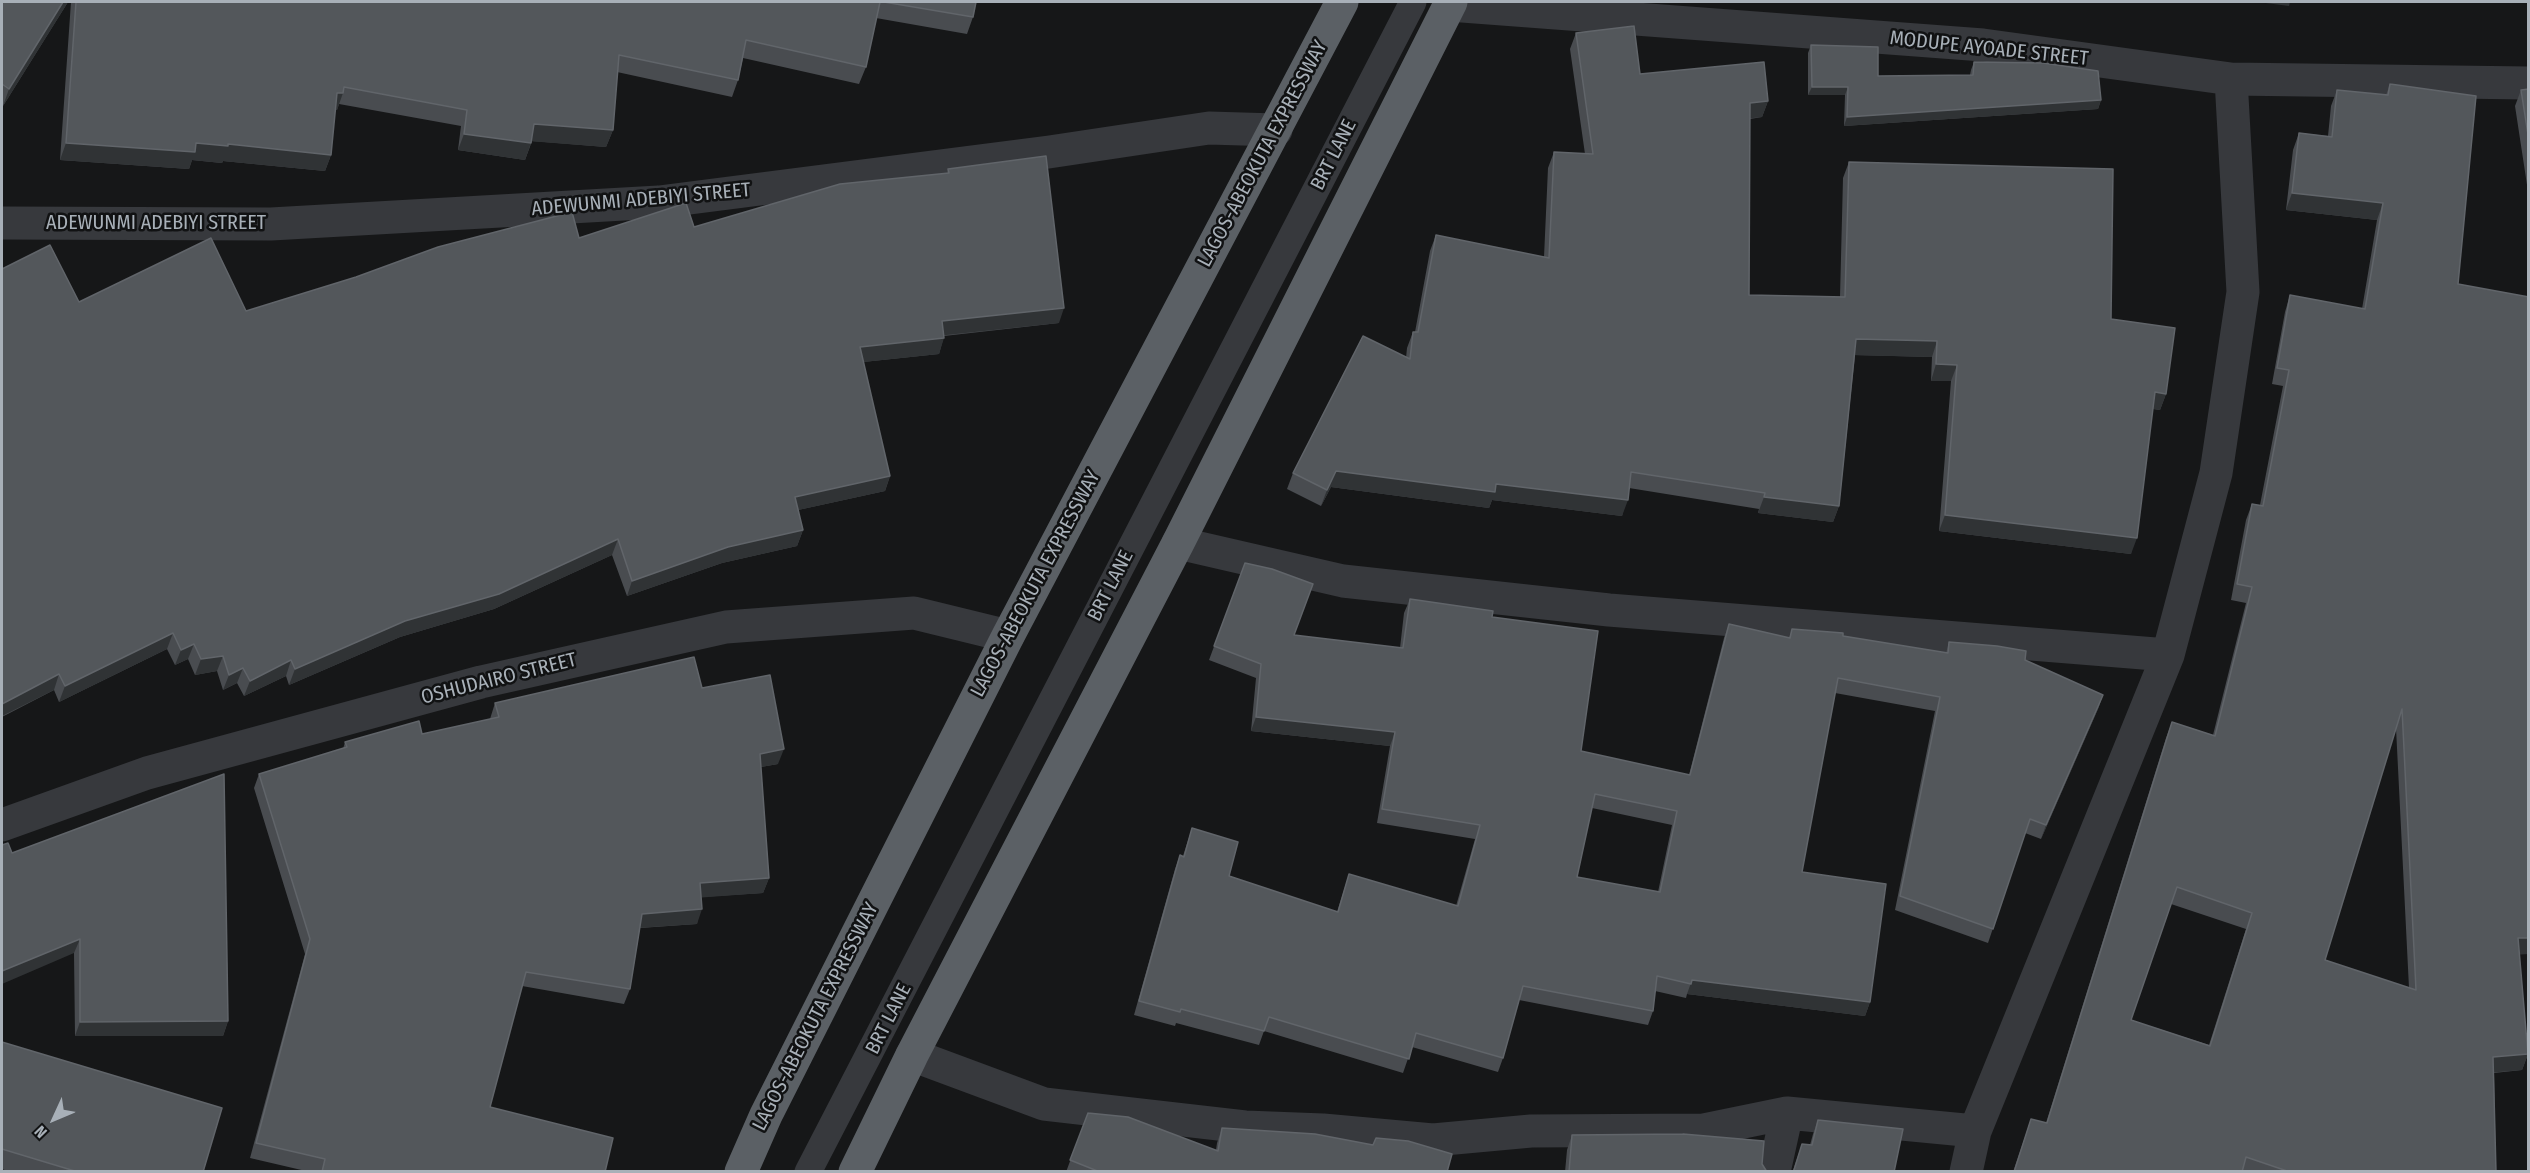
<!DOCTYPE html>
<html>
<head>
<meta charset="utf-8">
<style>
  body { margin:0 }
  #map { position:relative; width:2530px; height:1173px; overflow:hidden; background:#161718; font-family:"Fira Sans Condensed",sans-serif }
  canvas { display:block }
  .frame { position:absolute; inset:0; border:3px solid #a8b0b8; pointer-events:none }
  .north { position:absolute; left:24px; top:1089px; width:60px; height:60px; -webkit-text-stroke:4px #111213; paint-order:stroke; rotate:226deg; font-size:16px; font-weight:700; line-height:24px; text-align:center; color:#a8b0b8 }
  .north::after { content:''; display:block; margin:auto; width:21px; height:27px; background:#a8b0b8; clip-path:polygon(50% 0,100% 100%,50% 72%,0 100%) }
</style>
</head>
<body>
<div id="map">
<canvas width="2530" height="1173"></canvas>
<div class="frame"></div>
<div class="north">N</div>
</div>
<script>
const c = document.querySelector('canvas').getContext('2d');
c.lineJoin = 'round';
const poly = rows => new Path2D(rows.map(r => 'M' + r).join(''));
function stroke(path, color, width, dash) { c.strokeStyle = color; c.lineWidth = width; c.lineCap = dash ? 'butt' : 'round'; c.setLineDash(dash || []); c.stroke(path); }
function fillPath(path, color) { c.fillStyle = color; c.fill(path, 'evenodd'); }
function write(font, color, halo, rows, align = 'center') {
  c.font = font + ' "Fira Sans Condensed",sans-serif'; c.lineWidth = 5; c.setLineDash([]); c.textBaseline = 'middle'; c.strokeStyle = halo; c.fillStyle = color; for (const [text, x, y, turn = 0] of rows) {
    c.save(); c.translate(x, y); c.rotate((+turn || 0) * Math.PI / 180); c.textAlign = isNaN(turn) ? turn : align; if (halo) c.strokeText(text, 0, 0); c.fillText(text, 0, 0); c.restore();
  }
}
const service = poly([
  [808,1172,1413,2]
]);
const minor = poly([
  [1449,5,1983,45,2231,79,2528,83],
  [2,223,271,224,659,202,1049,152,1209,128,1276,130],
  [1178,543,1343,581,1609,610,2168,655],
  [2,825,147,773,481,682,726,627,914,613,1008,636],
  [912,1055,1044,1104,1245,1127,1323,1130,1433,1140,1531,1131,1704,1130,1787,1113,1975,1131],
  [1774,1172,1787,1113],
  [1966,1172,1975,1131,2168,655,2216,473,2243,292,2231,79]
]);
const trunk = poly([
  [741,1172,766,1115,1008,636,1342,2],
  [855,1172,912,1055,1178,543,1451,2]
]);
const wall = poly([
  [2,2,68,2,3,106,2,105],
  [71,2,976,2,973,17,967,34,876,18,866,67,859,84,743,58,738,80,732,97,617,72,613,130,606,147,532,141,525,160,458,150,461,126,339,104,337,110,335,110,331,155,325,171,223,161,222,163,192,160,189,169,60,160],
  [1576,33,1640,74,1768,101,1762,117,1750,119,1749,295,1840,297,1843,178,1849,162,2111,319,2166,394,2160,410,2153,409,2131,554,1939,531,1951,381,1931,381,1932,357,1855,355,1839,506,1833,522,1758,513,1759,509,1629,488,1622,516,1492,500,1489,508,1331,487,1321,506,1287,489,1293,473,1406,358,1407,348,1413,332,1415,332,1430,251,1436,235,1544,257,1548,168,1554,152,1585,154,1570,49],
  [1811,45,1878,76,1970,75,1971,70,1974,62,2101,100,2098,109,1844,126,1845,95,1808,95,1808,53],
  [2390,84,2458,284,2528,1054,2522,1070,2494,1073,2496,1172,2013,1172,2031,1119,2046,1123,2166,738,2172,722,2213,735,2246,603,2231,600,2246,520,2252,504,2260,505,2283,386,2272,384,2285,312,2290,295,2362,309,2377,220,2286,210,2293,150,2299,133,2328,136,2331,106,2337,90,2386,95],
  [2396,728,2409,988,2325,960],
  [2171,904,2246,929,2209,1045,2131,1020],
  [2529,89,2529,198,2515,106,2521,90],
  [948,169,1059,323,944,336,939,354,863,362,890,476,885,491,798,510,803,530,797,546,722,563,627,596,612,555,494,609,400,637,289,685,286,676,244,696,237,683,223,690,217,671,195,675,188,659,175,665,167,649,59,702,54,690,2,717,2,269,79,302,246,311,579,238,694,227,947,173],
  [1245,563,1294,635,1400,648,1404,613,1410,599,1492,617,1581,751,1689,775,1724,638,1729,624,1789,638,1792,629,1843,636,1946,653,1949,642,2025,660,2103,695,2098,709,2041,839,2025,833,1988,943,1895,910,1935,711,1835,693,1802,872,1870,1002,1865,1016,1687,994,1686,998,1655,991,1653,1011,1648,1025,1519,1000,1503,1058,1498,1072,1412,1047,1403,1073,1264,1031,1259,1045,1176,1023,1175,1026,1134,1015,1175,869,1180,855,1183,856,1192,828,1229,876,1337,912,1349,874,1456,906,1475,839,1377,823,1390,746,1251,731,1256,678,1209,660],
  [1592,808,1672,825,1658,892,1577,877],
  [702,688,778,764,761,767,769,878,763,893,701,897,697,924,640,928,630,989,624,1004,522,986,490,1107,605,1172,310,1172,250,1158,305,954,254,788,259,774,343,749,345,742,422,734,490,719,495,703],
  [12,853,228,1021,223,1036,75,1036,74,953],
  [2,1042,203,1172,10,1172,2,1169],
  [1088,1113,1216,1150,1217,1143,1222,1128,1447,1172,1066,1172],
  [1818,1120,1894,1172,1793,1170,1802,1144,1810,1145,1813,1134],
  [1572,1135,1762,1164,1767,1172,1565,1172,1567,1150]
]);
const shadedWall = poly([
  [63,2,68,2,3,106,9,89],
  [2258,2,2290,2,2289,6],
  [1812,87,1848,87,1845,95,1808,95],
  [337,93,343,93,337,110,331,109],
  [2101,100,2098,109,1844,126,1847,117],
  [1768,101,1762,117,1744,119,1750,103],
  [534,124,613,130,606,147,528,141],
  [464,134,531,143,525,160,458,150],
  [66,143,228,144,331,155,325,171,223,161,222,163,192,160,189,169,60,160],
  [2292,193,2383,203,2377,220,2286,210],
  [1064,308,1059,323,937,336,942,321],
  [944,338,939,354,854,363,860,347],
  [1856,339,1937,341,1932,357,1850,355],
  [1936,364,1957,365,1951,381,1931,381],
  [2155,392,2166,394,2160,410,2149,408],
  [1336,471,1496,484,1628,500,1622,516,1492,500,1489,508,1331,487,1321,506,1327,490],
  [890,476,885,491,789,512,795,497],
  [1764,497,1839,506,1833,522,1758,513],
  [1945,515,2137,538,2131,554,1939,531],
  [803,530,797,546,722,563,627,596,632,581,728,547],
  [618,539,612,555,494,609,400,637,289,685,295,669,405,621],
  [173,633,167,649,59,702,65,686],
  [194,644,188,659,175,665,181,650],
  [223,656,217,671,195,675,201,659],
  [291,660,286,676,244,696,250,681],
  [243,668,237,683,223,690,229,675],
  [59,674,54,690,2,716,2,704],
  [2103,695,2098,709,2041,839,2046,825],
  [1256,717,1395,732,1390,746,1251,731],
  [784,749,778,764,755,768,760,754],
  [769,878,763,893,695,898,700,883],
  [702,909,697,924,637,928,642,914],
  [2518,938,2529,938,2529,954,2512,955],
  [80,939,74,953,2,984,2,971],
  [1692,980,1870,1002,1865,1016,1687,994],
  [228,1021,223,1036,75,1036,80,1022],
  [2528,1054,2522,1070,2487,1073,2493,1057]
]);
const building = poly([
  [2,2,63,2,9,89,2,84,2,2],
  [76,2,880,2,866,67,746,40,738,80,619,55,613,130,534,124,531,143,464,134,467,110,344,87,343,93,337,93,331,155,228,144,228,146,196,143,195,152,66,143,76,2],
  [884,2,976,2,973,17,884,2],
  [1634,26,1640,74,1764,62,1768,101,1750,103,1749,295,1845,297,1849,162,2113,169,2111,319,2175,328,2166,394,2155,392,2137,538,1945,515,1957,365,1936,364,1937,341,1856,339,1839,506,1764,497,1765,493,1631,472,1628,500,1496,484,1495,492,1336,471,1327,490,1293,473,1363,336,1410,359,1413,332,1418,332,1436,235,1549,258,1554,152,1593,154,1576,33,1634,26],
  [1811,45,1878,47,1878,76,1973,75,1974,62,2043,63,2098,71,2101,100,1847,117,1848,87,1812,87,1811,45],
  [2390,84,2476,96,2458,284,2529,297,2529,938,2518,938,2528,1054,2493,1057,2496,1172,2290,1172,2246,1157,2242,1172,2014,1172,2031,1119,2047,1123,2172,722,2215,736,2252,587,2237,584,2252,504,2263,506,2289,370,2277,368,2290,295,2365,309,2383,203,2292,193,2299,133,2332,137,2337,90,2388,95,2390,84],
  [2402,709,2416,990,2325,960,2402,709],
  [2177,887,2252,913,2210,1046,2131,1020,2177,887],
  [2529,89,2529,141,2521,90,2529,89],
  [1046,156,1064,308,942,321,944,338,860,347,890,476,795,497,803,530,728,547,632,581,618,539,499,594,405,621,295,669,291,660,250,681,243,668,229,675,223,656,201,659,194,644,181,650,173,633,65,686,59,674,2,704,2,269,50,245,79,302,211,238,246,311,356,277,438,247,572,212,579,238,686,203,694,227,840,184,949,173,948,169,1046,156],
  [1245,563,1272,569,1313,584,1294,635,1403,648,1410,599,1493,611,1492,617,1598,631,1581,751,1690,775,1729,624,1790,638,1792,629,1843,633,1843,636,1948,653,1949,642,1997,646,2026,651,2025,660,2103,695,2046,825,2030,819,1993,929,1900,896,1940,697,1838,678,1802,872,1886,884,1870,1002,1692,980,1691,984,1657,976,1653,1011,1523,986,1503,1058,1416,1033,1409,1059,1269,1017,1264,1031,1181,1009,1180,1012,1139,1001,1180,855,1184,857,1192,828,1238,842,1229,876,1338,912,1349,874,1458,906,1480,825,1382,809,1395,732,1256,717,1261,664,1214,646,1245,563],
  [1595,794,1677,811,1660,892,1577,877,1595,794],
  [694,657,702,688,770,675,784,749,760,754,769,878,700,883,702,909,642,914,630,989,526,972,490,1107,613,1138,605,1172,322,1172,325,1159,256,1143,310,939,259,774,347,747,345,742,419,721,422,734,499,717,495,703,694,657],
  [224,774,228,1021,80,1022,80,939,2,971,2,845,8,843,12,853,224,774],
  [2,1042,222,1108,203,1172,78,1172,2,1149,2,1042],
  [1088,1113,1128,1117,1218,1151,1222,1128,1315,1134,1373,1145,1376,1138,1408,1141,1452,1154,1447,1172,1100,1172,1070,1160,1088,1113],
  [1818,1120,1903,1129,1894,1172,1791,1172,1794,1170,1802,1144,1812,1145,1818,1120],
  [1683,1134,1764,1141,1762,1164,1767,1172,1569,1172,1572,1135,1683,1134]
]);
const streetNames = [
  ["MODUPE AYOADE STREET",1989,49,6],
  ["LAGOS-ABEOKUTA EXPRESSWAY",1263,154,-62],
  ["BRT LANE",1334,155,-63],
  ["ADEWUNMI ADEBIYI STREET",641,200,-5],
  ["ADEWUNMI ADEBIYI STREET",156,223],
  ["LAGOS-ABEOKUTA EXPRESSWAY",1036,584,-62],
  ["BRT LANE",1111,586,-63],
  ["OSHUDAIRO STREET",499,679,-14],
  ["LAGOS-ABEOKUTA EXPRESSWAY",816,1017,-63],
  ["BRT LANE",889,1019,-63]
];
stroke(service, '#37393d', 27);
stroke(minor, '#37393d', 33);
stroke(trunk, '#5b6065', 33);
fillPath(wall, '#494c50');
fillPath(shadedWall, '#303335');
fillPath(building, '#53575b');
stroke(building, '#61656a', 1.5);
write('20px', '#a8b0b8', '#111213', streetNames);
</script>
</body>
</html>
